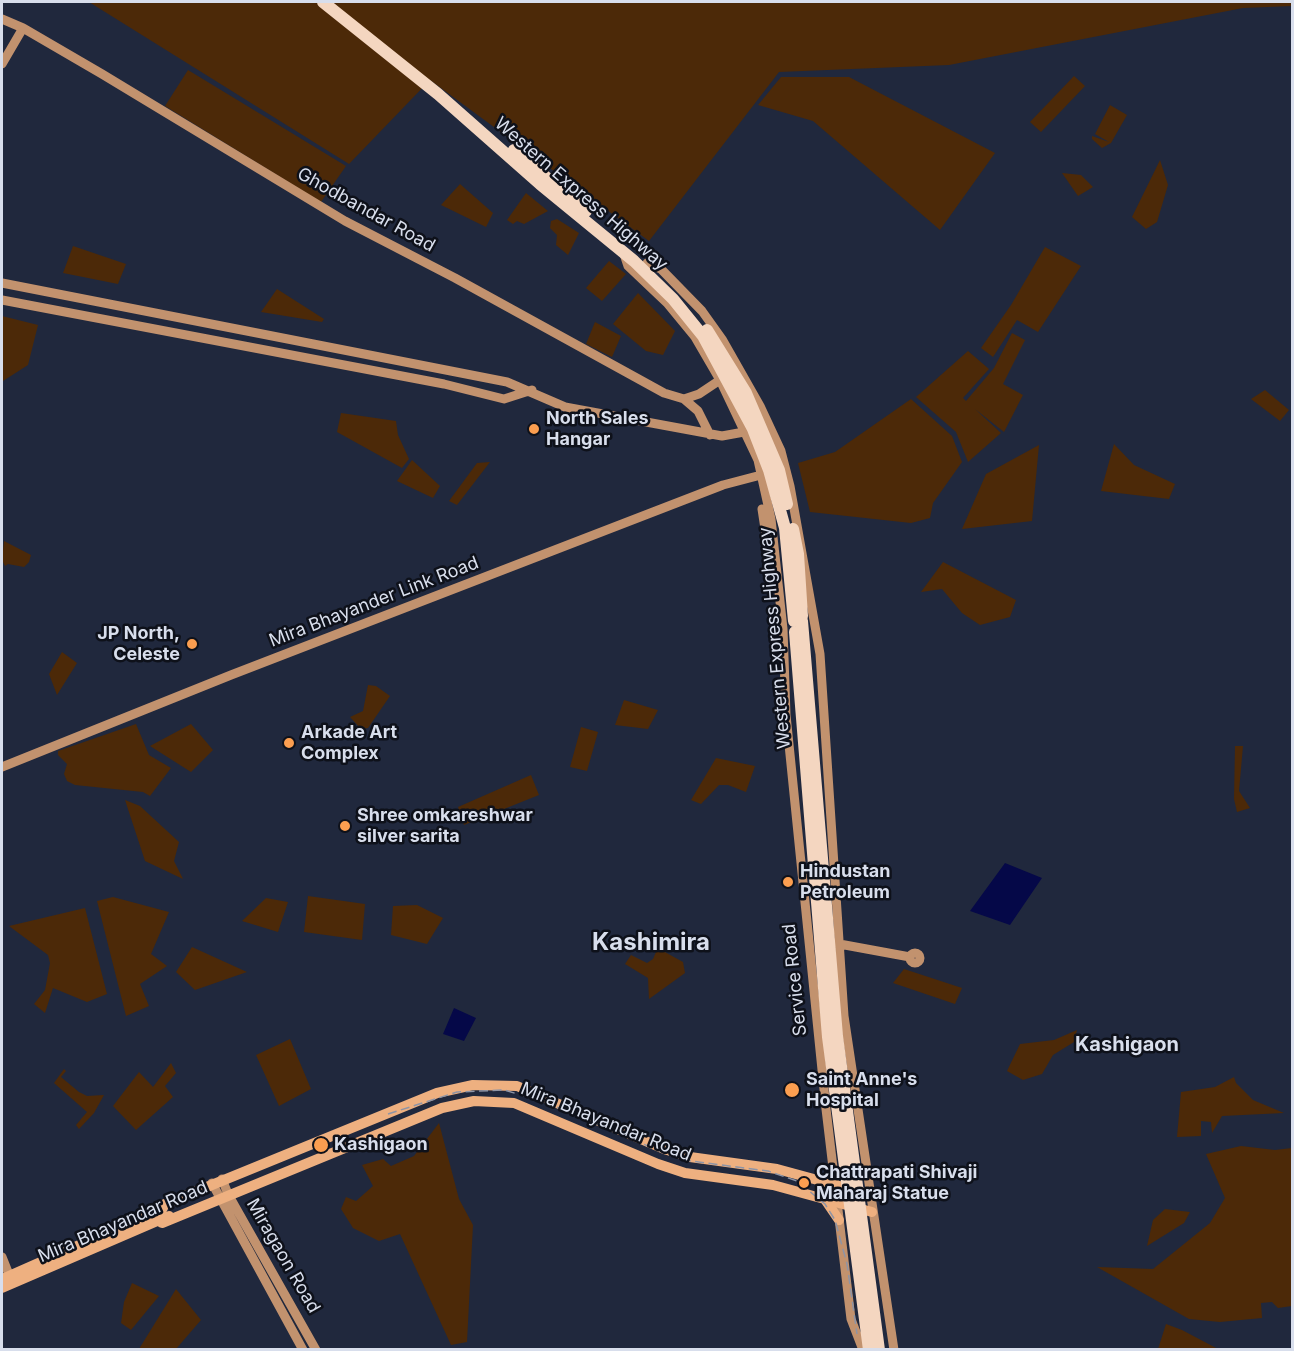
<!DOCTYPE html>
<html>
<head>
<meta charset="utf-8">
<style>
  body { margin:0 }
  #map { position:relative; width:1294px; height:1351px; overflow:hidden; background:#20283d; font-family:Inter,sans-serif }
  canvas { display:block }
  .frame { position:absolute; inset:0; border:3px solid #d8deec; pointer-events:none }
</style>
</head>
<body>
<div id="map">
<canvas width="1294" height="1351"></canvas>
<div class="frame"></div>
</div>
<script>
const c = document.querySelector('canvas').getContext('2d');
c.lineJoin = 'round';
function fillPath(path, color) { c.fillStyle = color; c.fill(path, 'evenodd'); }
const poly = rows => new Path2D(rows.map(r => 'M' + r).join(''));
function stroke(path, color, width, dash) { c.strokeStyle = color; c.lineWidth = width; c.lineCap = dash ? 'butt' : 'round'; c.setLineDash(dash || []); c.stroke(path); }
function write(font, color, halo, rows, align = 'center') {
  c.font = font + ' Inter,sans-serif'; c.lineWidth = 5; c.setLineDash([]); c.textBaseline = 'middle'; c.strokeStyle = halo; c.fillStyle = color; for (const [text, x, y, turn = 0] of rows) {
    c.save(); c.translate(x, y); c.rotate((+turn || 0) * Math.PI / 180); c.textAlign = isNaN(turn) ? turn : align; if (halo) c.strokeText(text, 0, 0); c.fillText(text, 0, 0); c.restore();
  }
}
const green = poly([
  [89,2,1292,2,1292,6,1243,8,949,65,779,72,649,241,430,80,349,164],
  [188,70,346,166,321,202,165,106],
  [1074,76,1085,86,1041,132,1030,122],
  [781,77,849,77,995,153,940,230,813,121,758,105],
  [1110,105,1127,115,1111,143,1102,148,1092,139,1092,136,1109,142,1095,134],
  [1160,160,1168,185,1157,222,1146,229,1132,217],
  [1062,173,1081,175,1093,187,1078,196],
  [460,184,493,213,486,227,441,205],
  [526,193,548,211,524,224,517,221,513,224,507,220],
  [557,219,579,233,568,255,556,245,557,235,550,228,551,221],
  [73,246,126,264,118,284,63,273],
  [1045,247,1081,266,1038,332,1017,320,993,357,981,348,1011,305],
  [609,261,626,274,602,301,586,288],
  [277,289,324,319,322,322,261,312],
  [638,293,675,331,663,355,646,351,613,324],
  [2,316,38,325,28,365,3,381],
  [595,322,621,336,612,357,586,344],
  [1012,333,1025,340,1003,384,1023,395,1004,432,975,409,1001,433,968,462,956,432,916,397,968,351,989,369,963,398,966,401,994,368],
  [1265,390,1289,410,1280,421,1251,399],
  [911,399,952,436,962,462,933,503,930,518,911,523,810,512,798,463,835,452],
  [341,413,396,421,398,435,409,459,402,468,337,432],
  [1114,444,1134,465,1175,484,1169,499,1101,491],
  [1039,445,1032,521,962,529,986,474],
  [412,460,440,486,433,498,397,481],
  [490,462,457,505,449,501,477,463],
  [4,541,31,555,29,562,24,567,8,564,5,566,2,560],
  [943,562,1016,600,1010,617,980,625,962,613,942,589,921,592],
  [62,652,77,663,57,695,49,674],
  [368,685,376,686,390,696,368,728,361,729,350,717,363,711],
  [624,700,658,710,648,729,615,725],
  [136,724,149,755,171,768,150,796,143,792,75,785,67,781,64,774,67,764,58,755,58,751],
  [191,724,213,750,191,772,150,746],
  [581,727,598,732,587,771,570,767],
  [1235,746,1243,746,1239,791,1250,808,1237,812,1234,799],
  [716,758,755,766,746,792,728,785,719,785,701,804,691,800],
  [531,775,539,795,464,825,458,807],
  [125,800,140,806,179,842,174,861,183,879,145,861],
  [308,896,365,904,362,940,304,932],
  [113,897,169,912,151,954,167,966,140,984,149,1006,126,1016,97,901],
  [266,898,288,902,278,932,242,921],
  [417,905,443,918,427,944,391,935,393,906],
  [85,908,107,994,87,1002,53,988,45,1013,34,1004,45,990,50,963,48,955,9,926],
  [192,947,247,972,195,990,176,972],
  [663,951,683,962,685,973,649,999,648,978,625,964,631,955,647,963,653,959,656,952],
  [904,969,962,988,955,1004,893,983],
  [1077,1030,1074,1042,1053,1055,1042,1074,1023,1080,1007,1071,1020,1044,1054,1040],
  [290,1039,311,1089,279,1106,256,1055],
  [171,1063,176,1073,165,1086,173,1097,136,1130,113,1106,139,1072,153,1087],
  [64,1069,66,1071,61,1077,79,1092,87,1096,104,1095,94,1113,79,1129,76,1125,87,1112,54,1083],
  [1234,1077,1236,1083,1253,1100,1284,1113,1222,1116,1212,1133,1211,1122,1201,1121,1201,1136,1177,1137,1181,1092,1215,1087],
  [439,1123,459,1199,473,1225,467,1342,451,1345,400,1234,379,1241,353,1228,341,1209,346,1197,356,1201,373,1186,362,1165,383,1159,391,1166,414,1156],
  [1241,1146,1275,1150,1292,1148,1292,1306,1278,1308,1272,1302,1261,1303,1262,1318,1220,1322,1189,1319,1097,1267,1153,1269,1210,1223,1225,1198,1206,1154],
  [1165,1209,1190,1212,1184,1223,1147,1246,1153,1220],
  [132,1283,159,1296,131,1330,121,1323,124,1302],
  [176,1289,201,1320,176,1349,139,1349],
  [1166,1324,1182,1330,1218,1349,1158,1349]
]);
const water = poly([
  [1005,863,1042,878,1010,925,970,911],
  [454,1008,476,1018,464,1041,443,1034]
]);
const secondary = poly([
  [2,19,23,28,102,74,345,221,455,278,664,393,684,399,699,394,720,380],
  [2,64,23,28],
  [624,254,628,266,667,303,695,337,720,380,758,460,771,519,783,629,786,715,826,1109,851,1319,863,1350],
  [647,263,661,269,702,311,722,339,760,406,781,451,790,486,820,654,844,1016,894,1350],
  [2,283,507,382,565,407,722,436,744,432],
  [2,300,444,384,504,399,532,390],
  [684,399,698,411,710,435],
  [762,509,769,555],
  [2,767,231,675,723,485,761,475],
  [834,943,910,957],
  '910 958a5 5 0 1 1 10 0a5 5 0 1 1-10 0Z',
  [222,1179,228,1194,316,1350],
  [212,1183,303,1350],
  [2,1257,12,1282]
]);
const primary = poly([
  [826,1201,839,1220],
  [153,1209,437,1093,473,1085,517,1086,664,1149,690,1157,777,1169,869,1194],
  [162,1223,442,1108,474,1101,514,1103,658,1164,685,1173,773,1185,872,1212]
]);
const highway = poly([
  [323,2,438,94,540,184,634,261,673,299,703,336,753,429,769,470,785,528,794,621],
  [514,150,586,211],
  [707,330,746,393,779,470,787,504],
  [793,529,798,554,802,616]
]);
const rail = poly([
  [388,1114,457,1092,504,1090,545,1102,669,1155,691,1161,768,1171,797,1181,825,1204,835,1220,847,1264,857,1334]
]);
const primaryBridge = poly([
  [2,1279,163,1208],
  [2,1288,169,1216]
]);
const highwayBridge = poly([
  [802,621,837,1036,879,1350],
  [795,632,828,1037,869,1350]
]);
const markers = [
  [534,429,6,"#fb9e50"],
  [192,644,6,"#fb9e50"],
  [289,743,6,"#fb9e50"],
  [345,826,6,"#fb9e50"],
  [788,882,6,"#fb9e50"],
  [792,1090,8,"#fb9e50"],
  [321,1145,8,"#fb9e50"],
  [804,1183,6,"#fb9e50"]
];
const streetNames = [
  ["Western Express Highway",581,194,41],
  ["Ghodbandar Road",366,210,29],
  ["Mira Bhayander Link Road",374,602,-21],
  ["Western Express Highway",775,638,-95],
  ["Service Road",795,980,-96],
  ["Mira Bhayandar Road",606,1122,22],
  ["Mira Bhayandar Road",123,1222,-23],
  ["Miragaon Road",283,1256,60]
];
const poiNames = [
  ["North Sales",546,419],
  ["Hangar",546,440],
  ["JP North,",180,634,"right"],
  ["Celeste",180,655,"right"],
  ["Arkade Art",301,733],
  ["Complex",301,754],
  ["Shree omkareshwar",357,816],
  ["silver sarita",357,837],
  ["Hindustan",800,872],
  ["Petroleum",800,893],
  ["Saint Anne's",806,1080],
  ["Hospital",806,1101],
  ["Kashigaon",334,1145],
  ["Chattrapati Shivaji",816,1173],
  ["Maharaj Statue",816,1194]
];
const neighbourhoodNames = [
  ["Kashigaon",1127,1045]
];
const districtNames = [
  ["Kashimira",651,943]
];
fillPath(green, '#4c2908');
fillPath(water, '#050848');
stroke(secondary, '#c2926e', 9);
stroke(primary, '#eeb080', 10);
stroke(highway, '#f4d6c0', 12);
stroke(rail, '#8e94a5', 1.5, [9, 4.5]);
stroke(primaryBridge, '#eeb080', 10);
stroke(highwayBridge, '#f4d6c0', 12);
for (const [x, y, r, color] of markers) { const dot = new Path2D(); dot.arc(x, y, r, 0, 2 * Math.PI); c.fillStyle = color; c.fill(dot); stroke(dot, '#0e111a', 2); }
write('18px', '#d8deec', '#0e111a', streetNames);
write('bold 18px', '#d8deec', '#0e111a', poiNames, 'left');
write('bold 20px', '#d8deec', '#0e111a', neighbourhoodNames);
write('bold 24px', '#d8deec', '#0e111a', districtNames);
</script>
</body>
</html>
